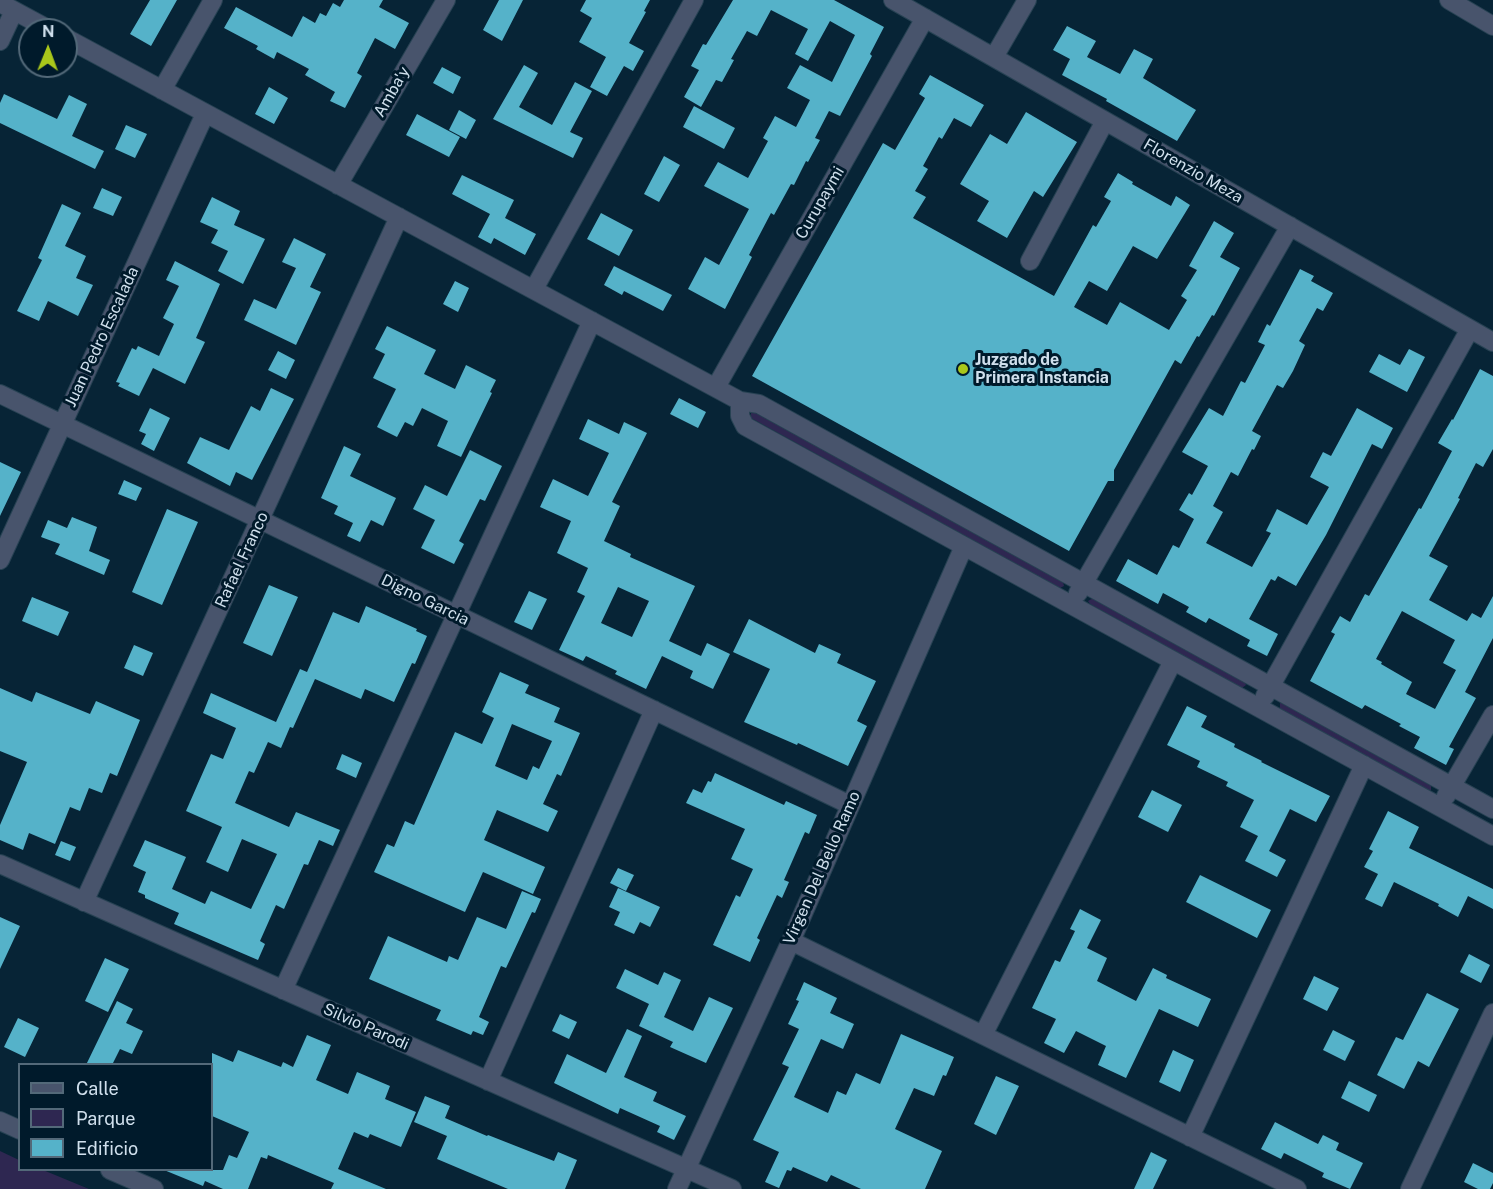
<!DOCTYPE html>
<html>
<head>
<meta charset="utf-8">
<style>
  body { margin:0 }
  #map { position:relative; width:1493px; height:1189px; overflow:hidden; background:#072436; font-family:"Public Sans",sans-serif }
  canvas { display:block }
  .legend { position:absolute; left:18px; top:1063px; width:195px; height:108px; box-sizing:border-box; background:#001a2b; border:2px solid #536979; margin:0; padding:8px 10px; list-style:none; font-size:18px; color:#d0e0ed }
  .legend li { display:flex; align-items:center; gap:12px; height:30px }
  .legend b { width:30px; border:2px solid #536979 }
  .north { position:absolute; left:18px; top:18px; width:60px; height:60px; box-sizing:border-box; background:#001a2b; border:2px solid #536979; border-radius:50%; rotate:1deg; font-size:16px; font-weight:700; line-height:24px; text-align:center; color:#d0e0ed }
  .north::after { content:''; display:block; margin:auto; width:21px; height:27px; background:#a9c71b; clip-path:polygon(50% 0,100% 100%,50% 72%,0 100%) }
</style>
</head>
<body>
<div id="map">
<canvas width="1493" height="1189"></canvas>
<ul class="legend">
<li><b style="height:8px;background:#48546c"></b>Calle</li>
<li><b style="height:16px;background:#2e2751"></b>Parque</li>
<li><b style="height:16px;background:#55b2c9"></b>Edificio</li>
</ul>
<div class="north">N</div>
</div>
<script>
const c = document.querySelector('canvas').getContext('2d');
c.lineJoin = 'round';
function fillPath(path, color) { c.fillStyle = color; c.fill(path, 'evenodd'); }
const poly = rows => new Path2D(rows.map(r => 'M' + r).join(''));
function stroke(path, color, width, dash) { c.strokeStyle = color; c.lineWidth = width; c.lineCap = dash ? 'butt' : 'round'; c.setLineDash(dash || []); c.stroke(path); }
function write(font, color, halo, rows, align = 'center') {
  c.font = font + ' "Public Sans",sans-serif'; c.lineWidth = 6; c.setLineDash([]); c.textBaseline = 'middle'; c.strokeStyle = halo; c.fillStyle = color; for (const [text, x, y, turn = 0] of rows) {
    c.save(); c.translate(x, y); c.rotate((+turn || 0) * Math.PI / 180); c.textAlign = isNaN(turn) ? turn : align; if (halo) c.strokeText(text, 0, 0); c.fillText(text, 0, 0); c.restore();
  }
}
const green = poly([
  [751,412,754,412,1063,582,1064,586,1060,588,751,418],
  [1093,598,1245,682,1246,685,1242,688,1090,604,1088,601],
  [1280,703,1283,703,1431,784,1431,790,1428,790,1280,709],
  [0,1151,19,1160,20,1170,43,1170,89,1189,0,1189]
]);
const building = poly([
  [150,0,177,0,151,46,130,34],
  [344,0,383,0,379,7,409,23,395,49,375,38,357,73,362,76,345,108,330,101,335,92,305,75,309,69,277,52,274,59,256,49,258,46,224,28,236,7,292,37,303,16,315,23,320,13,326,16,333,3,340,7],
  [499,0,523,0,502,41,483,30],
  [586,0,650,0,644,11,646,12,629,43,644,51,633,71,624,66,607,96,590,87,606,57,579,42,592,18,580,11],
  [733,0,834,0,884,27,870,54,872,56,840,116,829,111,815,138,820,140,808,162,806,161,794,185,791,184,774,215,771,213,749,255,752,257,725,309,688,289,705,257,719,265,749,209,704,186,718,162,748,178,768,141,763,138,775,116,796,127,810,100,787,88,800,65,832,82,855,35,830,21,808,61,795,54,808,29,771,10,757,36,747,31,731,59,734,60,722,82,716,80,701,107,684,97,699,70,691,66,703,44,706,45],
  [1067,26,1096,41,1087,57,1120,74,1134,49,1153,59,1143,78,1196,110,1177,141,1106,101,1107,99,1062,75,1070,59,1053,50],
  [524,65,538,73,519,107,552,125,575,82,592,91,570,132,583,138,573,158,493,119],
  [442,67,461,77,453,94,433,83],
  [930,75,984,105,971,127,954,118,942,139,939,137,923,166,928,169,915,191,926,197,913,218,1054,296,1093,225,1096,227,1111,201,1104,197,1118,173,1133,182,1132,184,1171,206,1176,196,1190,205,1157,259,1133,246,1107,291,1089,281,1074,307,1107,325,1120,302,1169,330,1187,300,1181,296,1197,270,1189,266,1214,221,1234,233,1220,257,1240,268,1214,316,1212,315,1199,337,1197,336,1181,364,1175,360,1114,470,1114,481,1108,481,1069,551,752,376,883,143,895,150,925,98,919,94],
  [269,87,288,98,274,124,255,114],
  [4,94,57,119,69,95,87,104,72,136,104,151,95,169,0,123,0,103],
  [694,106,735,128,724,149,683,127],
  [459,110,476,120,466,139,449,130],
  [1026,112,1077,142,1043,197,1034,191,1007,238,977,221,989,201,960,184,990,134,1007,144],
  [417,114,460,137,449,157,406,135],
  [126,125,147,134,135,158,115,149],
  [664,156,680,165,659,202,644,194],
  [462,175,514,200,505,218,536,234,525,255,494,238,491,244,478,237,490,214,452,194],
  [102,188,122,197,113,216,93,208],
  [212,197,240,211,234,225,265,239,243,284,218,271,228,251,211,243,218,230,200,222],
  [62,204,81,213,65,246,86,256,76,278,93,285,78,316,48,301,39,321,17,311,42,260,38,258],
  [601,213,633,230,619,256,587,239],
  [294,238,326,254,310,287,321,292,296,345,244,320,254,299,276,309,296,268,282,262],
  [175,261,220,284,196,338,205,342,185,384,153,368,139,396,118,386,120,383,116,382,132,348,136,350,138,346,159,356,174,324,163,318,179,286,166,280],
  [614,266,672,295,663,311,624,291,622,295,604,285],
  [1300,269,1314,276,1311,281,1333,293,1323,311,1317,308,1299,341,1305,345,1293,371,1283,388,1277,385,1252,431,1261,436,1254,450,1252,449,1238,476,1231,472,1213,506,1223,512,1206,543,1252,567,1271,533,1266,531,1277,509,1307,525,1329,487,1310,477,1323,452,1331,456,1357,408,1393,428,1382,449,1372,444,1326,535,1296,586,1278,576,1275,581,1271,579,1249,619,1278,634,1267,656,1247,646,1250,640,1209,618,1206,623,1186,612,1189,607,1163,593,1158,604,1116,581,1128,559,1157,575,1173,545,1179,548,1194,519,1179,510,1189,493,1192,495,1208,466,1182,452,1209,408,1223,416,1241,381,1245,383,1265,345,1258,342,1267,324,1270,326],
  [455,281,469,288,458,312,443,304],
  [387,326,436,350,424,374,455,389,466,365,496,380,490,392,492,393,461,457,437,446,448,421,422,408,413,426,405,422,397,437,377,427,396,389,373,378,385,354,375,349],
  [1409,349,1425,357,1407,392,1369,372,1379,354,1400,365],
  [278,351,295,360,286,379,268,370],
  [1480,369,1493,376,1493,449,1483,467,1476,463,1458,498,1460,499,1429,556,1448,566,1429,600,1467,621,1472,613,1481,618,1493,596,1493,638,1465,692,1476,698,1449,747,1454,749,1446,765,1414,748,1420,737,1399,726,1401,724,1365,705,1362,709,1310,681,1335,634,1331,632,1340,616,1350,622,1365,594,1369,596,1419,508,1421,509,1452,451,1438,443,1452,419,1453,420],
  [1402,611,1455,640,1443,663,1456,670,1435,709,1406,694,1412,682,1381,664,1382,662,1376,659],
  [271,388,294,399,252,480,236,472,230,486,187,463,200,437,229,450,251,406,260,411],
  [679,398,706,412,698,428,670,414],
  [150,408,170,418,154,451,141,444,146,434,139,431],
  [588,419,619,434,624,422,647,433,612,502,620,506,604,541,631,554,630,557,695,586,669,641,701,656,707,643,730,654,713,689,690,678,693,671,662,656,646,689,615,674,617,671,586,656,583,661,559,650,585,596,577,592,588,568,557,553,571,521,540,507,553,479,588,496,590,492,609,453,579,439],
  [618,587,649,601,632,637,601,623],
  [344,446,361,454,350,476,396,498,383,526,371,520,360,542,347,536,353,523,334,514,338,506,321,498],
  [470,450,502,466,485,501,480,499,459,541,464,544,454,564,421,548,435,520,413,509,425,485,447,496],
  [0,462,21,472,0,516],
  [124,480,142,488,136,501,118,494],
  [167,509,198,522,162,605,132,592],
  [72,517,97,527,89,551,110,560,104,575,55,554,60,544,41,537,48,520,67,528],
  [269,585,298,597,272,656,243,643],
  [529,591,547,599,532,630,514,622],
  [32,597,69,612,58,636,22,621],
  [366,606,417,629,416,631,427,636,415,664,412,663,394,702,365,689,361,699,315,679,293,728,290,727,281,748,268,742,254,773,249,771,235,803,289,827,296,812,340,830,333,846,319,840,308,865,304,864,284,909,276,905,260,941,265,944,258,960,174,924,179,913,145,898,145,895,138,892,146,872,133,866,145,840,186,857,172,889,205,904,211,891,251,909,277,854,242,839,228,872,206,862,222,827,186,811,211,754,223,759,236,728,203,713,211,693,276,722,300,669,307,672,333,612,359,623],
  [749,619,815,653,819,644,841,654,837,663,876,681,857,721,867,726,848,766,798,743,797,745,744,722,770,669,733,652],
  [134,645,153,653,143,676,124,668],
  [500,672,529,685,525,693,560,708,554,722,580,733,561,776,557,774,543,804,558,811,548,832,497,810,484,840,545,867,533,894,483,872,465,912,374,872,387,844,394,847,405,821,414,825,455,732,482,744,494,718,482,712],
  [512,724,552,741,539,769,533,766,527,780,495,766],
  [0,688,32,702,36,692,90,714,96,701,140,720,117,776,110,773,102,793,89,788,80,811,70,807,55,844,29,833,23,850,0,840,0,825,27,762,0,751],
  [1187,706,1207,716,1201,727,1235,744,1234,747,1262,761,1261,762,1330,796,1316,822,1290,809,1269,851,1286,860,1277,877,1245,861,1258,836,1240,827,1254,800,1226,786,1228,782,1197,767,1200,761,1167,745],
  [342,754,362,763,356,778,336,769],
  [715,773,784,805,786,801,817,815,809,834,805,832,784,880,789,882,782,898,777,895,757,938,760,940,750,962,713,945,736,895,740,897,753,869,731,859,745,829,686,803,693,789,702,793,708,781,711,782],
  [1152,790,1182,805,1168,832,1138,817],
  [1388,811,1419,827,1409,848,1493,889,1493,909,1468,896,1458,917,1438,906,1439,904,1394,882,1382,907,1365,899,1378,874,1364,867,1373,851,1369,849],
  [61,841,76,847,70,861,55,855],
  [618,868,634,875,626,891,610,883],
  [1200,875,1271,910,1257,938,1186,902],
  [618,888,660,907,650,927,640,922,634,934,614,925,620,912,609,907],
  [522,891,541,899,535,913,532,912,506,968,501,966,479,1017,489,1022,483,1035,473,1031,471,1035,436,1020,441,1010,369,979,388,936,447,962,449,956,458,960,477,917,506,929],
  [1080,909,1101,920,1087,948,1107,958,1097,981,1136,1001,1153,968,1167,975,1166,978,1211,999,1198,1027,1159,1009,1126,1078,1098,1065,1106,1046,1076,1031,1064,1053,1044,1043,1056,1019,1032,1008,1055,960,1060,962,1075,931,1070,929],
  [0,917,20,926,0,969],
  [1469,954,1490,965,1481,983,1460,972],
  [105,958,129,969,108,1012,85,1001],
  [625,969,658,985,664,972,681,980,664,1017,693,1031,709,997,733,1008,706,1063,670,1047,673,1042,639,1026,649,1004,616,988],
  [1314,976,1339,988,1327,1011,1303,999],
  [804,982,837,998,830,1013,854,1024,843,1049,821,1039,794,1097,828,1113,837,1091,846,1095,856,1073,880,1084,901,1034,954,1057,946,1076,943,1075,934,1096,914,1088,895,1129,942,1151,925,1189,861,1189,831,1175,827,1182,793,1167,791,1171,787,1170,779,1188,765,1182,779,1152,753,1140,789,1067,782,1064,799,1029,788,1024,799,1001,796,1000],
  [1427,993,1459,1009,1429,1067,1418,1061,1404,1089,1377,1075,1396,1037,1403,1040],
  [117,1001,133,1009,126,1023,143,1031,132,1054,120,1049,112,1065,86,1065],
  [560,1014,577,1022,569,1039,552,1031],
  [18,1018,39,1028,25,1057,4,1047],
  [627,1029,642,1036,624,1077,657,1092,653,1101,686,1116,674,1140,657,1132,660,1126,620,1108,618,1114,554,1083,567,1054,606,1073],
  [1333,1030,1355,1041,1345,1061,1323,1050],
  [307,1035,331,1045,316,1080,348,1094,357,1072,390,1086,385,1099,416,1112,401,1147,370,1134,368,1138,354,1132,338,1169,386,1189,331,1189,334,1183,268,1155,267,1159,261,1157,248,1189,223,1189,205,1181,203,1186,164,1170,223,1170,229,1155,237,1158,249,1132,212,1116,212,1053,233,1062,238,1050,281,1067,283,1062,293,1067],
  [1173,1050,1194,1060,1180,1092,1159,1082],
  [996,1076,1019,1086,996,1135,974,1124],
  [1349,1081,1377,1095,1369,1112,1341,1098],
  [425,1096,450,1106,445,1118,487,1136,488,1135,554,1161,558,1152,577,1160,565,1189,508,1189,437,1159,447,1136,414,1122],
  [1275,1122,1318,1144,1323,1135,1339,1143,1336,1150,1363,1163,1350,1189,1322,1177,1324,1173,1284,1153,1281,1159,1261,1149],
  [1151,1152,1167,1160,1153,1189,1134,1189],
  [1473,1163,1493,1173,1493,1183,1490,1189,1478,1189,1464,1182]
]);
const minor = poly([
  [893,0,1493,342],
  [1449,0,1493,26],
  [0,3,50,30],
  [66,38,740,401,759,404,1493,809],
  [0,41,14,11],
  [994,57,1027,0],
  [162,90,213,0],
  [338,185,446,0],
  [1030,261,1105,121],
  [534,289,694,0],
  [716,387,925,18],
  [0,394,850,805],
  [740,401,740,416,745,426,1493,836],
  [0,560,205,114],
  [1078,593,1290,226],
  [1265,696,1470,329],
  [1446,796,1493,715],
  [0,864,732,1189],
  [84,902,399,217],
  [791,941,1297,1189],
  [283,990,592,321],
  [983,1035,1173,661],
  [488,1081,654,710],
  [0,1121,20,1130],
  [1190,1137,1364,765],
  [110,1170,154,1189],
  [677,1189,791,941,964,546],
  [1410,1189,1493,1013]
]);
const markers = [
  [963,369,6,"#a9c71b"]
];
const streetNames = [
  ["Amba'y",392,92,-60],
  ["Florenzio Meza",1193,171,30],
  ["Curupaymi",820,203,-60],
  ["Juan Pedro Escalada",102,337,-65],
  ["Rafael Franco",242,560,-65],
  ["Digno Garcia",425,600,26],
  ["Virgen Del Bello Ramo",822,868,-66],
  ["Silvio Parodi",366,1027,24]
];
const poiNames = [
  ["Juzgado de",975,360],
  ["Primera Instancia",975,378]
];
fillPath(green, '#2e2751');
fillPath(building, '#55b2c9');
stroke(minor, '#274253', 20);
stroke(minor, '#48546c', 18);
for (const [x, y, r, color] of markers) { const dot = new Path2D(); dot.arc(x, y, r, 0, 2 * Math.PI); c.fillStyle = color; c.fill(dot); stroke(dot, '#001a2b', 2); }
write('16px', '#d0e0ed', '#001a2b', streetNames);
write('bold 16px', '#d0e0ed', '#001a2b', poiNames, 'left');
</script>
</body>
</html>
